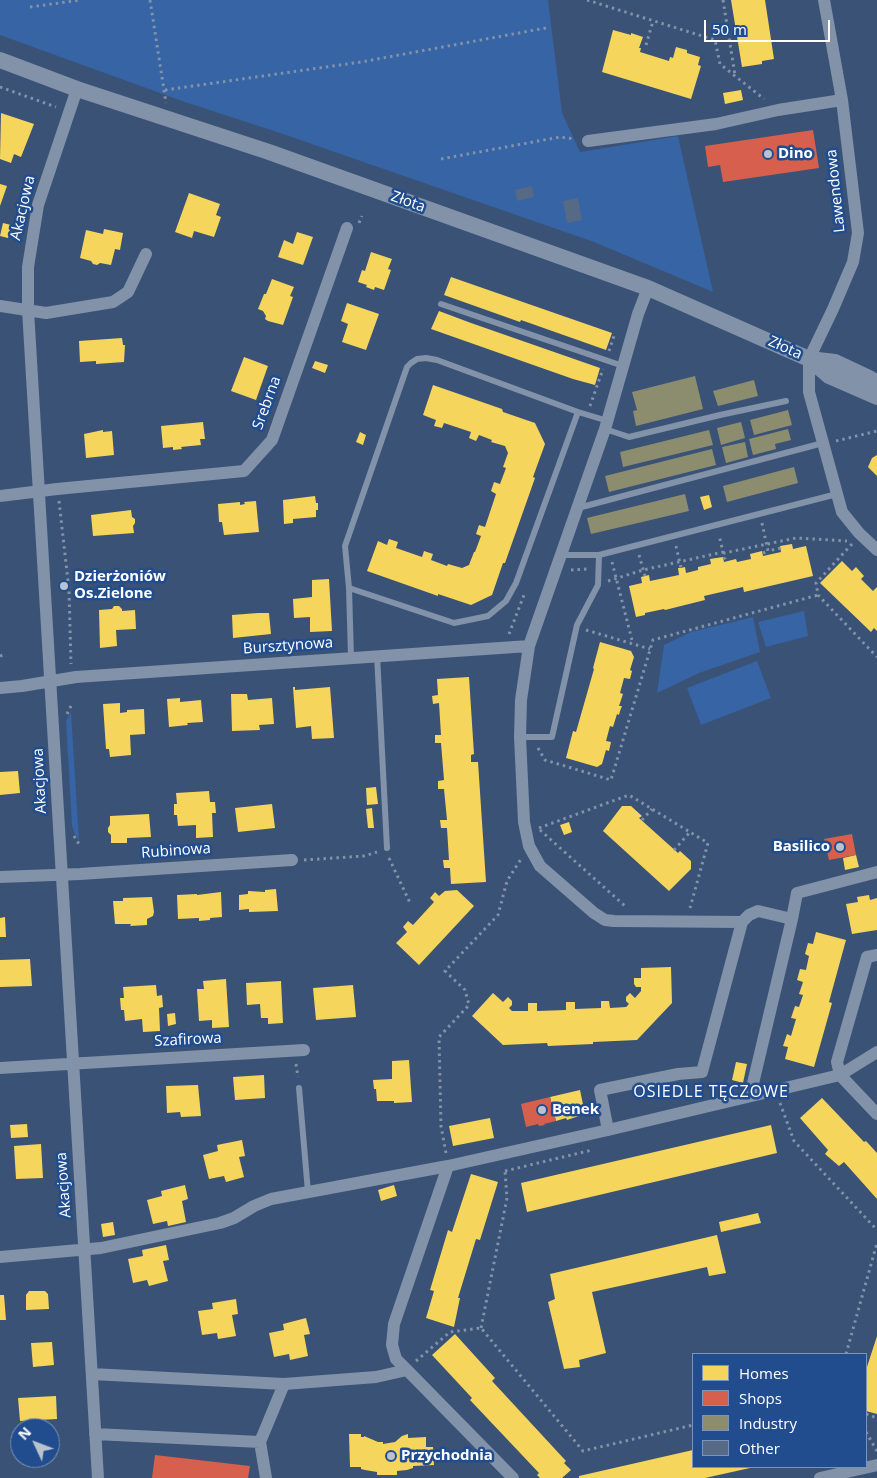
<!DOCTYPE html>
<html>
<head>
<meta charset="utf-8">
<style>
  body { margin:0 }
  #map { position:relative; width:877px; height:1478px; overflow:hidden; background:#3a5276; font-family:"Open Sans",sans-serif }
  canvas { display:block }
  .legend { position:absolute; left:692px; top:1353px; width:175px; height:115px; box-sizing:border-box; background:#214d8e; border:1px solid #7a94bb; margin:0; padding:6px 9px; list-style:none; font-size:15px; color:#fff }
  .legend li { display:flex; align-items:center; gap:10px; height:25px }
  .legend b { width:25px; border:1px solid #7a94bb }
  .north { position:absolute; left:10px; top:1418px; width:50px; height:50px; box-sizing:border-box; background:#214d8e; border:1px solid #7a94bb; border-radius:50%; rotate:313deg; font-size:14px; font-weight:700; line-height:20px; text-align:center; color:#fff }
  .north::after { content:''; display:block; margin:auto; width:18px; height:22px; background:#bac2cf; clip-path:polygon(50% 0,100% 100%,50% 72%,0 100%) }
  .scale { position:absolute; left:704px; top:20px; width:126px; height:22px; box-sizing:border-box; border:2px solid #fff; border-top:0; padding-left:6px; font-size:15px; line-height:18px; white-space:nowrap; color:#fff; -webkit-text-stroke:4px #214d8e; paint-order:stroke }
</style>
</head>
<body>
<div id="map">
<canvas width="877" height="1478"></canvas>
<ul class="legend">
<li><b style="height:14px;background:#f6d55c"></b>Homes</li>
<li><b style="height:14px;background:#d6604d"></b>Shops</li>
<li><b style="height:14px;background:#8c8c6e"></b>Industry</li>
<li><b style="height:14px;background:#566a85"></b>Other</li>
</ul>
<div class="north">N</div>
<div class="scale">50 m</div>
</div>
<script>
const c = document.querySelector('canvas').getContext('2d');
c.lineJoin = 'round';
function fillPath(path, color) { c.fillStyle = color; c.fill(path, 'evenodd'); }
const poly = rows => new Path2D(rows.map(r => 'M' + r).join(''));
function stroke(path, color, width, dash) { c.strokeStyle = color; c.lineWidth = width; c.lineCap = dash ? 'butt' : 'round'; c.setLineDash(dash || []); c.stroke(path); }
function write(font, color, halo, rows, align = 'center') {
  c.font = font + ' "Open Sans",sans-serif'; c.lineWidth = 5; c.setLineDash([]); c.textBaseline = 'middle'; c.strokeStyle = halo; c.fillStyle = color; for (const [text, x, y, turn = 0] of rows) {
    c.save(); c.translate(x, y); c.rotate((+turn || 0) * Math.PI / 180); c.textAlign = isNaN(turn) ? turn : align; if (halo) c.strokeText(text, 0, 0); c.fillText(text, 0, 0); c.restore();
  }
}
const green = poly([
  [0,0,548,0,562,113,580,152,678,136,713,292,594,242,283,134,182,101,0,35],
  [804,611,808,636,766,647,758,622],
  [753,617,760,652,699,673,657,693,664,645,691,632],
  [757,661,771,698,701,725,687,688],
  [71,712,78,824,79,841,74,832,72,825,66,721]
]);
const homes = poly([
  [731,0,765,0,774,59,762,61,762,64,742,67],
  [613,30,631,35,631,33,643,37,639,48,641,48,640,52,669,61,670,57,673,58,676,47,687,50,687,53,700,57,698,65,701,66,691,99,602,72],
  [741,90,743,100,725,104,723,93],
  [1,113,34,124,21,157,14,154,11,163,0,159],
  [0,184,7,186,0,206],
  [189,193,220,204,216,215,221,217,214,237,194,231,192,238,175,232],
  [3,223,11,225,8,238,0,236],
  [104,229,123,233,120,250,115,249,111,265,100,263,97,265,93,264,91,261,80,258,86,230,103,234],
  [297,232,313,237,303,265,278,257,284,240,293,244],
  [371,252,392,259,388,269,391,270,384,290,375,287,374,290,366,287,367,285,358,282,362,270,365,271],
  [451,277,612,333,606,350,521,320,520,322,444,295],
  [272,279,294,287,290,296,293,297,283,325,268,321,265,319,266,316,263,311,258,309,264,294,266,294],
  [347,303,379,314,366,350,342,342,348,324,341,321],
  [439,311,471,323,600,368,595,385,573,379,431,329],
  [122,338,123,345,125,345,124,362,96,364,96,361,80,362,79,341],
  [244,357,268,366,256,400,231,391],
  [315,361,328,365,325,373,312,368],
  [433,385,502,409,503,412,535,423,545,444,533,477,535,478,505,563,503,563,492,595,471,605,438,594,438,596,367,571,378,541,387,545,389,539,398,542,396,548,422,557,424,551,433,554,431,560,447,566,448,564,462,568,469,565,474,552,475,552,481,536,476,534,479,525,485,527,496,494,491,491,494,482,500,484,506,468,503,467,508,453,505,446,491,442,492,440,479,435,476,441,469,438,471,432,444,423,442,428,434,426,436,420,423,415],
  [203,422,205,439,200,439,201,445,181,447,182,449,173,450,173,447,163,448,161,426],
  [103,430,103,432,112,431,114,455,86,458,84,434],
  [360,432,366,435,363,445,356,442],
  [877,455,877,476,868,467,872,458],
  [709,495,712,507,704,510,700,497],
  [315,496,316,503,318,503,318,510,316,510,316,517,293,519,293,523,284,524,283,500],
  [256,501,259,532,224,535,222,522,219,522,218,504,240,502,240,505,245,504,244,502],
  [131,510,132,517,135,519,135,523,133,526,134,533,93,536,91,515],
  [792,544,793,549,806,546,813,576,744,592,743,587,704,596,705,600,665,610,664,609,645,613,645,615,636,617,629,586,642,583,641,577,649,575,650,581,679,575,678,568,681,568,685,567,686,573,698,570,698,567,711,564,710,559,723,557,724,562,736,559,737,562,751,559,750,554,762,551,763,556,781,552,780,546],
  [842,561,852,571,856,567,864,576,861,579,873,591,877,587,877,631,874,628,871,632,820,583],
  [329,579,332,631,310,632,310,617,294,618,293,599,312,597,312,580],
  [114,606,119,606,122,609,122,611,135,610,136,629,116,630,117,646,100,648,99,610,112,609],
  [258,613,269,613,271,634,233,638,232,615],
  [600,642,631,651,634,657,630,670,632,671,630,679,624,678,620,693,623,694,619,706,622,706,620,711,619,715,617,714,613,727,610,726,606,741,611,742,609,751,606,750,602,764,597,767,566,758,573,731,576,732,594,669,593,668],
  [469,677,474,754,471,755,471,762,478,762,486,882,451,884,450,868,444,868,443,860,449,860,447,828,441,828,440,820,447,820,444,789,438,789,438,781,444,780,441,743,435,743,435,735,441,735,439,703,433,704,432,696,438,695,437,679],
  [293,687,295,687,295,690,330,687,334,738,312,739,311,726,296,728],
  [231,694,247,694,248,700,272,698,274,724,259,725,260,730,232,731],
  [180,698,180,702,201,700,203,722,187,723,188,725,169,727,167,699],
  [120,703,120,713,127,712,127,710,144,709,145,734,130,735,131,755,110,757,109,749,106,749,103,704],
  [18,771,20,793,0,795,0,772],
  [376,787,378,804,367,805,366,788],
  [209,791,210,802,215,802,216,813,212,813,213,837,196,838,196,825,178,826,177,815,174,815,174,804,177,804,176,793],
  [272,804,275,828,238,832,235,808],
  [622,806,631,806,642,816,639,818,678,853,680,851,691,861,691,869,669,891,603,831],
  [372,808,374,828,368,828,366,809],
  [149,814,151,837,127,838,127,843,111,843,111,835,108,832,108,828,110,825,110,816],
  [569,822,572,832,564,835,560,825],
  [856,855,859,867,845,870,843,858],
  [276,889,278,911,249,912,249,909,239,910,239,895,248,894,248,891,265,892,265,890],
  [457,890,474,906,419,965,396,943,407,932,403,927,408,921,413,925,434,902,430,898,435,892,439,896,445,891],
  [221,892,222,917,210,918,210,920,199,921,199,918,178,919,177,895,197,894,197,895],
  [869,895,870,900,877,898,877,930,852,934,846,904,858,902,857,897],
  [152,897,154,912,153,916,147,919,147,925,130,926,131,924,115,924,113,901,123,901,123,898],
  [5,917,6,937,0,937,0,918],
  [816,932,846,940,829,1002,832,1003,814,1067,785,1059,788,1047,783,1046,787,1034,791,1036,796,1019,791,1018,795,1006,799,1007,803,995,799,994,803,982,797,980,800,969,806,970,809,956,805,954,808,943,813,944],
  [30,959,32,986,0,987,0,960],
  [671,967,672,1003,637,1040,593,1042,593,1044,548,1046,547,1043,503,1045,472,1016,493,993,503,1002,508,997,512,1001,512,1005,509,1008,512,1011,528,1011,528,1003,537,1003,537,1011,566,1010,566,1002,575,1002,575,1009,601,1008,601,1001,609,1001,610,1008,626,1007,629,1004,626,1001,626,997,630,993,635,998,641,991,641,987,636,987,634,984,634,978,641,978,641,968],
  [226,979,229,1027,212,1028,212,1020,199,1021,197,989,204,989,203,981],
  [281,981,283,1023,268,1024,268,1018,261,1018,260,1004,247,1005,246,983],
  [156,985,157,996,162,995,163,1007,159,1008,160,1031,143,1032,142,1019,125,1021,124,1010,121,1010,120,998,124,998,123,987],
  [353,985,356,1017,316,1020,313,988],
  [175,1013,176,1024,168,1026,167,1014],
  [409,1060,412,1102,394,1103,394,1101,377,1101,376,1089,374,1089,373,1080,392,1079,392,1061],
  [736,1062,747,1064,743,1083,732,1080],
  [264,1075,265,1098,235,1100,233,1077],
  [198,1085,201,1116,181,1117,180,1112,167,1113,166,1086],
  [580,1090,585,1114,567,1120,566,1118,556,1121,550,1097],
  [822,1098,864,1142,866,1141,877,1153,877,1199,844,1162,839,1166,825,1154,828,1150,800,1118],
  [490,1118,494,1138,453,1146,449,1126],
  [27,1124,28,1137,11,1138,10,1125],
  [771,1125,777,1153,527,1212,521,1183],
  [242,1140,245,1156,239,1157,244,1177,226,1182,224,1176,209,1179,203,1155,218,1151,217,1145],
  [41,1144,43,1178,16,1179,14,1146],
  [471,1174,498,1182,480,1240,476,1239,458,1298,460,1298,454,1327,426,1318,434,1291,430,1290,448,1230,452,1232],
  [185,1185,188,1199,182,1201,186,1222,168,1226,167,1221,153,1224,147,1200,162,1196,161,1191],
  [394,1185,397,1196,381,1201,378,1190],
  [758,1213,761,1223,721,1232,719,1222],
  [113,1222,115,1235,103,1237,101,1224],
  [717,1235,726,1273,709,1276,707,1267,592,1292,606,1353,579,1360,580,1367,564,1369,548,1302,555,1299,550,1274],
  [166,1245,169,1260,163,1261,168,1281,149,1286,147,1280,133,1283,128,1259,143,1256,142,1250],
  [29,1291,45,1291,48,1294,49,1309,26,1310,26,1295],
  [0,1295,4,1295,6,1320,0,1320],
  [236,1299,238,1314,232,1315,236,1336,218,1339,217,1333,202,1335,198,1311,213,1309,212,1303],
  [306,1318,310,1334,304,1335,308,1356,290,1360,289,1354,274,1357,269,1333,284,1330,283,1324],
  [455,1334,495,1378,492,1381,566,1461,564,1463,571,1470,562,1478,540,1478,537,1475,539,1473,470,1400,472,1398,432,1355],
  [877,1336,877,1414,866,1411,866,1370],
  [52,1342,54,1365,33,1367,31,1343],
  [56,1396,57,1419,20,1421,18,1398],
  [349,1434,361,1434,361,1437,364,1437,364,1436,378,1442,383,1442,383,1444,395,1442,402,1436,408,1434,408,1438,426,1437,426,1447,433,1447,434,1465,413,1466,413,1468,407,1470,397,1471,397,1475,377,1475,377,1472,365,1470,361,1469,361,1467,350,1467],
  [693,1450,693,1467,750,1468,705,1478,579,1478,579,1476]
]);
const shops = poly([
  [813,130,819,168,723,182,720,165,708,167,705,146],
  [852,834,856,855,829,860,824,839],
  [550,1097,556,1121,544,1124,545,1125,539,1126,538,1124,526,1127,521,1104],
  [155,1455,250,1466,248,1478,152,1478]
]);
const industry = poly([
  [695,376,703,409,636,426,633,411,637,410,632,392],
  [754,380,758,396,718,406,713,391],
  [788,410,792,425,754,435,750,420],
  [741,422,745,438,721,445,717,428],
  [788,429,791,440,775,444,776,449,753,455,749,439],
  [709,430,713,445,623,467,620,452],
  [745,442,748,457,726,463,722,447],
  [712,449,716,465,609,492,605,476],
  [794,467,798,483,727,502,723,486],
  [685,494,689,511,591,534,587,518]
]);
const building = poly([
  [532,186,534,197,517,201,515,190],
  [578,198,582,220,567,223,563,201]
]);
const path = poly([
  [150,0,166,103],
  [587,0,715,40,720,64,764,99],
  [723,0,735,75],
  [30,7,81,0],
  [646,45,653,21],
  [0,87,56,107],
  [165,90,361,62,546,28],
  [441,159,560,137,575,139],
  [829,184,838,182],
  [359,223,362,216],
  [609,351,615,333],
  [590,406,603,369],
  [836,441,877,431],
  [59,501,69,590,71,664],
  [762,523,768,551,781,548],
  [852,544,816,583,818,595,877,657],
  [676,546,681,568],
  [724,552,724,553,796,538,847,541],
  [763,553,768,551],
  [639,555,645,576],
  [723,559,725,558,724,553],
  [612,562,633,644],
  [571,570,587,569],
  [608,581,643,570,723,552,719,535],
  [586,630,650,649],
  [509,634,524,595],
  [0,656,3,655],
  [67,714,72,704],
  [538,748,545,760,611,780,653,640,818,595],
  [642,820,652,809],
  [539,828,629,795,708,843,690,908],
  [540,830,625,906],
  [74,836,79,844],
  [674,850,690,832],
  [389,858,411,905],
  [304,860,364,856,377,852],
  [296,1064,298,1077],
  [780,1103,794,1141,877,1230],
  [446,1153,441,1126,439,1037,469,1005,465,990,445,971,498,915,507,881,521,859],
  [505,1171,592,1150],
  [481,1328,507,1198,505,1171],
  [846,1354,877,1243],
  [416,1361,450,1332,481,1328,583,1451,693,1425],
  [866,1414,877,1418],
  [866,1432,877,1451]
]);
const service = poly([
  [441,304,623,366],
  [578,412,516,583,506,601,488,616,454,623,349,588,345,546,407,367,411,363,417,359,426,358,437,360,578,412,608,421],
  [605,429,629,437,720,415,786,401],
  [578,508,823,443],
  [561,555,599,555,837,494],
  [349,588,351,657],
  [377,655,387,848],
  [520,737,552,737,577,625,598,585,599,555],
  [299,1088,308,1192]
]);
const minor = poly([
  [824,0,842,100,858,233,853,262,833,309,809,359,809,392,842,512,859,533,877,550],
  [77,89,38,205,28,267,28,310,98,1478],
  [588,141,716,124,778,110,842,100],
  [648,288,638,314,605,429,529,646,521,700,520,737,524,822,529,846,540,866,594,913,605,920,614,921,742,922,749,915,758,911,792,919],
  [0,306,46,313,113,302,128,292,146,254],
  [0,496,57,489,244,471,272,440,347,228],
  [0,688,22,686,76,677,529,646],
  [0,877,80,874,292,860],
  [877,955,867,957,837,1062,840,1075,877,1114],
  [0,1068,304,1050],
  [750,1096,792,919,797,893,877,872],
  [608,1130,600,1090,678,1074,702,1072,742,922],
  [448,1166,394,1324,392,1345,396,1359,407,1370,513,1478],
  [0,1257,101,1248,220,1223,234,1218,254,1206,271,1199,448,1166,608,1130,840,1075,877,1052],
  [92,1374,284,1384,376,1377,407,1370],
  [95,1434,260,1442,266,1478],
  [260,1442,284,1384],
  [820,1478,877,1465]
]);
const tertiary = poly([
  [0,60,77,89,269,152,648,288,809,359,829,376,877,397],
  [809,359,835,362,869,378,877,383]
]);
const markers = [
  [768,154,5,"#bac2cf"],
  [64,586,5,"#bac2cf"],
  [840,847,5,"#bac2cf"],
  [542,1110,5,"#bac2cf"],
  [391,1456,5,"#bac2cf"]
];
const poiNames = [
  ["Dino",778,154],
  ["Dzierżoniów",74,577],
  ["Os.Zielone",74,594],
  ["Basilico",830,847,"right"],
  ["Benek",552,1110],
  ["Przychodnia",401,1456]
];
const streetNames = [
  ["Lawendowa",836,191,-96],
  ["Złota",408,202,20],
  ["Akacjowa",23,208,-77],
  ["Złota",785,348,24],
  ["Srebrna",267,403,-70],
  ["Bursztynowa",288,646,-4],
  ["Akacjowa",40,781,-93],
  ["Rubinowa",176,851,-4],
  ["Szafirowa",188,1040,-3],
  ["Akacjowa",64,1185,-94]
];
const neighbourhoodNames = [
  ["OSIEDLE TĘCZOWE",711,1092]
];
fillPath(green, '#3664a4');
fillPath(homes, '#f6d55c');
fillPath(shops, '#d6604d');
fillPath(industry, '#8c8c6e');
fillPath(building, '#566a85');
stroke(path, '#8192a9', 3, [2.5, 4]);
stroke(service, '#8192a9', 6);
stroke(minor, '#8192a9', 12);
stroke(tertiary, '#8192a9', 16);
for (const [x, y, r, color] of markers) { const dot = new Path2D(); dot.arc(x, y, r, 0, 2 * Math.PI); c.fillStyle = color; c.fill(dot); stroke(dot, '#214d8e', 2); }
write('bold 15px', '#fff', '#214d8e', poiNames, 'left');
write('15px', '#fff', '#214d8e', streetNames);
c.letterSpacing = '1px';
write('16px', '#fff', '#214d8e', neighbourhoodNames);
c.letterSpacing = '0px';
</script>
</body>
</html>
